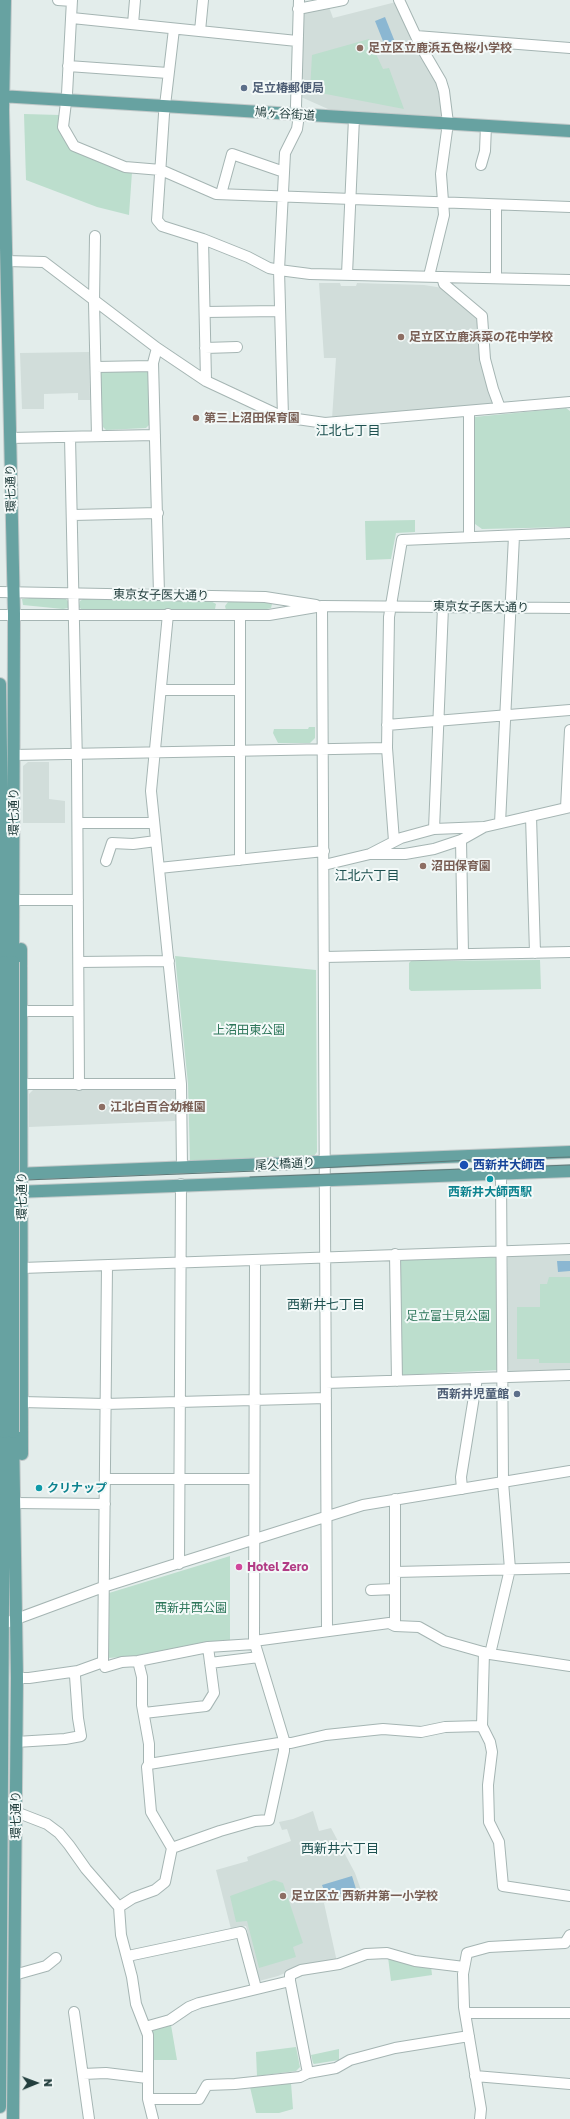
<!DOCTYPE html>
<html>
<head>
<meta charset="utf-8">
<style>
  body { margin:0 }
  #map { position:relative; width:570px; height:2119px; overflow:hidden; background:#e3edeb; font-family:"Golos Text",sans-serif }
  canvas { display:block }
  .north { position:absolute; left:16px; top:2063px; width:40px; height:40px; -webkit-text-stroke:3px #f3f9f8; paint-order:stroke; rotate:89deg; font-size:11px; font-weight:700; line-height:16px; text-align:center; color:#223e3d }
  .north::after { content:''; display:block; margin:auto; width:14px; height:18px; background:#223e3d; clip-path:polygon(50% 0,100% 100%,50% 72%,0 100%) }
</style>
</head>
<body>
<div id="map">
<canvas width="570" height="2119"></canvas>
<div class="north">N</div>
</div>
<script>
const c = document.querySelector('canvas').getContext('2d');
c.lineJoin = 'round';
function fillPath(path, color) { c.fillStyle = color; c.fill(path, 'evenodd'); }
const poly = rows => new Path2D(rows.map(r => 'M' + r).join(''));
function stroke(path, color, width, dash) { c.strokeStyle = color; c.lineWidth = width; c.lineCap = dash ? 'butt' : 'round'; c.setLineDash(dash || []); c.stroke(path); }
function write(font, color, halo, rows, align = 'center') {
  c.font = font + ' "Golos Text","Noto Sans JP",sans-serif'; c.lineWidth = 4; c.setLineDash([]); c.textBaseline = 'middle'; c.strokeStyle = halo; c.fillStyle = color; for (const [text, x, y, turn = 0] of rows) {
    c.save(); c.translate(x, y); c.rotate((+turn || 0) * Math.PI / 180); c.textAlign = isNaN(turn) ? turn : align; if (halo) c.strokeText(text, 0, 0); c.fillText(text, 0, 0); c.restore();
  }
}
const built = poly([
  [396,2,400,15,436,82,443,116,440,119,380,115,378,112,371,115,337,113,301,97,302,90,304,88,304,80,302,78,303,14,306,11,329,7,333,18],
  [319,283,340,283,341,286,356,286,357,283,424,285,443,288,478,316,495,404,382,414,380,412,374,413,373,415,332,419,336,358,324,358],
  [89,352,90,400,78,400,78,393,44,394,44,409,22,409,20,353],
  [28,762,49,762,49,799,65,801,65,823,23,823,23,766],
  [173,1088,175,1092,175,1121,29,1127,29,1094,33,1090],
  [570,1254,570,1370,510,1372,507,1368,508,1255],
  [313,1811,319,1831,331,1828,355,1873,361,1890,324,1903,337,1962,299,1967,278,1976,259,1981,246,1935,248,1933,246,1926,231,1929,216,1870,248,1861,247,1857,291,1841,287,1829,282,1830,279,1822,293,1819]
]);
const green = poly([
  [369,39,383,69,389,68,404,109,310,91,312,55],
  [24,114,60,115,71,148,132,172,129,215,97,207,26,180],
  [144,369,149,373,150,424,146,428,106,430,103,427,100,373,103,370],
  [566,408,570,411,570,527,482,529,475,524,474,417],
  [415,520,415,532,396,533,391,559,366,560,365,521],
  [37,597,66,599,70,604,68,608,63,609,23,605,22,599],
  [85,598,209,600,216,604,215,609,205,612,84,612,79,607,80,601],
  [228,602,265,602,272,604,271,608,267,609,231,612,226,610,225,606],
  [309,727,315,727,315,738,310,743,278,743,273,733,274,729,308,729],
  [175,956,316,970,317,1152,313,1157,190,1161,188,1084],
  [540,960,541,989,411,991,409,989,409,963,411,961],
  [494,1256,497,1258,498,1370,403,1375,400,1371,399,1261,403,1259],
  [549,1277,570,1277,570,1363,539,1363,539,1359,517,1359,517,1307,540,1307,540,1284,547,1284],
  [230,1556,230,1641,137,1656,108,1658,109,1593],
  [274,1880,283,1883,303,1943,293,1947,296,1957,259,1968,247,1921,236,1922,230,1896],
  [388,1957,431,1966,432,1975,391,1981],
  [171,2025,177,2060,154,2060,152,2029],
  [296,2047,300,2067,296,2071,257,2076,256,2052],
  [339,2049,339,2060,314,2064,313,2063,311,2055],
  [291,2083,293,2109,279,2113,256,2113,250,2087]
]);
const water = poly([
  [385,17,397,47,387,51,375,21],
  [557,1261,570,1261,570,1271,558,1272],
  [352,1876,356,1889,327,1898,322,1885]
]);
const minor = poly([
  [58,0,72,1],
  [72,0,67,94,63,127,74,146,125,167,161,170,216,194,570,207],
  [399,0,420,45,441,81,444,91,448,123,441,174,444,215,429,276],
  [298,9,343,0],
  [72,18,297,41],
  [133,24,135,0],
  [174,29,164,114,157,220,162,226,203,239,248,257,269,268,279,270,310,274,570,280],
  [200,31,203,0],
  [416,36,570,48],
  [68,66,168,73],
  [481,165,485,151,486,125],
  [221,194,232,154,284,172],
  [496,205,496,277],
  [95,236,94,302,97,436],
  [203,239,206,381],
  [6,261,44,262,157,348,206,381,283,417,325,423,570,402],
  [347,274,354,118],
  [442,277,444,284,482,316,485,359,493,389,500,408],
  [205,312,279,311],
  [157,348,153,363,159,594],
  [205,348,237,347],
  [96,367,153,366],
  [469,411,469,537],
  [283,417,279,270,285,153,297,129,298,122,296,106,299,0],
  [70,437,77,764,79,1085],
  [10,438,155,435],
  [73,515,158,513],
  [0,592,265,597,316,605],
  [322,606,327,1630],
  [168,614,151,791,181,1084,182,1168],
  [0,615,269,615,322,606,570,608],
  [240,615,240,860],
  [161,690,240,690],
  [387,725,570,710],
  [13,755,387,748],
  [566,808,570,730],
  [531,816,535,953],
  [78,823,154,823],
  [500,823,514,536],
  [484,827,570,807],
  [434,829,443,607],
  [461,840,463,954],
  [394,841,387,748,389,617,402,540,570,533],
  [106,861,112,843,133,844,156,841],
  [324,865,370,854,405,854,434,849,461,840,484,827,434,829,401,838,370,854],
  [159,868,324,851],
  [18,900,78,900],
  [324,957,570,952],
  [79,962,169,961],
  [21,1011,78,1011],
  [21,1084,181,1084],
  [395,1254,397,1381],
  [107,1266,103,1662,105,1667,122,1662,138,1661,208,1647,254,1644],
  [22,1268,570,1249],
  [326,1383,570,1375],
  [22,1402,105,1404,326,1398],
  [106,1479,254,1479],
  [462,1489,461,1477,477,1378],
  [395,1499,395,1626],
  [16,1503,105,1504],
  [179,1564,181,1184],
  [395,1572,570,1568],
  [371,1590,395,1589],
  [0,1625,103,1587,363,1505,570,1471],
  [254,1641,389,1623,395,1626,419,1627,444,1641,490,1654,570,1666],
  [484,1652,482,1726,490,1742,492,1752,488,1785,489,1822,499,1842,503,1886,570,1896],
  [490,1654,510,1569,503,1482,501,1174],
  [210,1663,259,1657],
  [17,1678,29,1678,78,1671,103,1662],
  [144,1713,206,1706,214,1693,208,1647],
  [16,1742,65,1739,81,1736,78,1718,75,1676,72,1672],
  [149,1764,279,1743,291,1743,326,1735,383,1729,421,1732,445,1727,482,1726],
  [16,1812,47,1824,59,1833,69,1845,86,1869,119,1907,121,1935,132,1977,136,2004,148,2035,148,2099,153,2119],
  [172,1848,220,1831,255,1821,269,1820,284,1751,284,1740,254,1641,255,1260],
  [119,1907,133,1898,155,1890,165,1882,172,1848,151,1812,147,1767,149,1764,149,1744,142,1705,142,1677,138,1661],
  [128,1956,241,1932,256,1988],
  [14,1975,46,1966,56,1958],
  [290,1981,308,2073],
  [74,2012,89,2119],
  [466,2013,570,2013],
  [145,2027,170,2020,189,2007,199,2003,290,1981,290,1975,301,1970,339,1964,366,1954,387,1953,415,1961,464,1967],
  [83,2074,106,2073,147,2078],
  [475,2076,570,2084],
  [148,2099,199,2099,207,2085,235,2084,300,2077,308,2073,336,2068,350,2060,395,2048,469,2036],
  [480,2119,481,2109,464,2007,463,1974,467,1953,489,1947,565,1943,570,1935]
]);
const major = poly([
  [5,0,3,110,14,614,13,962],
  [0,96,570,131],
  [0,684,4,962],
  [21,949,22,1454],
  [15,1174,570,1152],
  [15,1192,570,1171],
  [0,2107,4,1432],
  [13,2119,17,1678,13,1432]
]);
const tram = poly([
  [250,1177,570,1165],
  [0,1181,282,1170,470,1160,570,1157]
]);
const majorBridge = poly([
  [4,962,4,1432],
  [13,962,13,1432]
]);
const markers = [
  [360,48,4,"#8d6e63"],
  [244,88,4,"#5c6f8a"],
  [401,337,4,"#8d6e63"],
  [196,418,4,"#8d6e63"],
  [423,866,4,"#8d6e63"],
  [102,1107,4,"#8d6e63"],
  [464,1165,5,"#1a4fb4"],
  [490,1179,4,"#0f9aa8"],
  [517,1394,4,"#5c6f8a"],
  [39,1488,4,"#0f9aa8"],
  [239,1567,4,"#d1479c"],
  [283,1896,4,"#8d6e63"]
];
const educationNames = [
  ["足立区立鹿浜五色桜小学校",368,48],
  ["足立区立鹿浜菜の花中学校",409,337],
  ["第三上沼田保育園",204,418],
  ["沼田保育園",431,866],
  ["江北白百合幼稚園",110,1107],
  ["足立区立 西新井第一小学校",291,1896]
];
const serviceNames = [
  ["足立椿郵便局",252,88],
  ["西新井児童館",509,1394,"right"]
];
const streetNames = [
  ["鳩ヶ谷街道",285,114,4],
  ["環七通り",11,488,-91],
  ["東京女子医大通り",161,595,1],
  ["東京女子医大通り",481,607,1],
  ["環七通り",14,812,-90],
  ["尾久橋通り",285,1164,-3],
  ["環七通り",22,1196,-90],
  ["環七通り",16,1815,-90]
];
const parkNames = [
  ["上沼田東公園",249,1030],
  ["足立富士見公園",448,1316],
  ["西新井西公園",191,1608]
];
const transitNames = [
  ["西新井大師西",473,1165]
];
const cultureNames = [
  ["西新井大師西駅",490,1192],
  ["クリナップ",47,1488,"left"]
];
const hotelNames = [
  ["Hotel Zero",247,1567]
];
const neighbourhoodNames = [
  ["江北七丁目",348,431],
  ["江北六丁目",367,876],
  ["西新井七丁目",326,1305],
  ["西新井六丁目",340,1849]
];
fillPath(built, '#d1ddda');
fillPath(green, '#bcdecd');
fillPath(water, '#8bb7d2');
stroke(minor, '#a5b5b3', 12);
stroke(major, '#c1c9c9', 14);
stroke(minor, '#fff', 10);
stroke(major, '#67a2a1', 12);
stroke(tram, '#5d7a79', 1);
stroke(majorBridge, '#c1c9c9', 14, []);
stroke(majorBridge, '#67a2a1', 12);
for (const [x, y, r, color] of markers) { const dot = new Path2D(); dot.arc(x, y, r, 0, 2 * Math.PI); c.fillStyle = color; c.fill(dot); stroke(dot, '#f3f9f8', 1.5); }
write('bold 12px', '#785e54', '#f3f9f8', educationNames, 'left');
write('bold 12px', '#4e5e75', '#f3f9f8', serviceNames, 'left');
write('12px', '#223e3d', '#f3f9f8', streetNames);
write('12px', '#2c7559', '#f3f9f8', parkNames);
write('bold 12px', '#164399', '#f3f9f8', transitNames, 'left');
write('bold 12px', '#0d838f', '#f3f9f8', cultureNames);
write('bold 12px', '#b23c85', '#f3f9f8', hotelNames, 'left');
write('13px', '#1e5150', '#f3f9f8', neighbourhoodNames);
</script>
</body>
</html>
